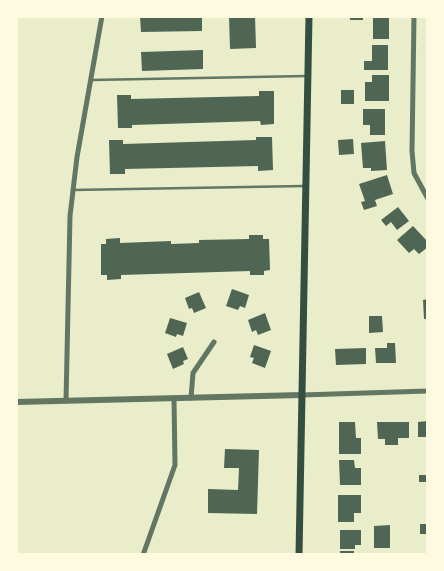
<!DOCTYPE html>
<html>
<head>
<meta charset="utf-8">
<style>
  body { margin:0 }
  #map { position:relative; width:444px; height:571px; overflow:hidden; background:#e9edc9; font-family:Georgia,serif }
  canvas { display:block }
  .frame { position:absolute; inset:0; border:18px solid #fefae0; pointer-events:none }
</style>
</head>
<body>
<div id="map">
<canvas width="444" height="571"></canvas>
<div class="frame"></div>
</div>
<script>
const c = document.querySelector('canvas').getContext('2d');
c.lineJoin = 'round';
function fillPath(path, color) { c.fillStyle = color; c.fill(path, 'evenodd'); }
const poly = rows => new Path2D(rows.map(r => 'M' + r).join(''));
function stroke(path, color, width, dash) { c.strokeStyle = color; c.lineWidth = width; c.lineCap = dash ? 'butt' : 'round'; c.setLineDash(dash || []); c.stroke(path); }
const building = poly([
  [140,16,202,16,202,31,141,32],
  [229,16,255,16,256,48,230,49],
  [350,16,363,16,363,20,350,20],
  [373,16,389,16,389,39,373,39],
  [372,45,388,45,388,70,364,70,364,61,372,61],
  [203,50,203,69,142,71,141,52],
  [372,75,389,75,389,101,365,101,365,82,372,82],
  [341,90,354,90,354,104,341,104],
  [259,91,274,91,274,124,261,125,260,121,132,125,132,128,118,128,117,95,131,95,131,99,259,96],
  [363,109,385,109,385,135,370,135,370,125,363,125],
  [256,137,272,137,273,170,258,171,258,166,125,169,125,174,110,174,109,140,123,140,123,144,256,140],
  [353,139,354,154,339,155,338,140],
  [385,141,387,170,371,171,371,168,363,168,361,143],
  [387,175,393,194,375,200,377,206,364,210,361,202,365,201,359,184],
  [398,207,409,221,397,230,391,222,386,226,381,220],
  [413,226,428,242,428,247,419,254,414,249,409,253,397,240],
  [249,235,263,235,263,239,269,239,270,270,264,271,264,275,250,275,250,271,121,275,121,279,107,280,107,275,101,275,101,244,106,244,106,239,120,238,120,243,171,241,171,244,199,243,199,240,249,239],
  [232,289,249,295,245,308,240,306,238,310,226,306],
  [199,292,206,308,194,313,192,308,189,309,185,298],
  [428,299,428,319,424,319,423,300],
  [265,313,271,330,258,335,256,330,252,332,248,320],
  [369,316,382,316,383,332,369,333],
  [170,318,187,323,183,336,177,334,176,337,165,333],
  [387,343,395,343,396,363,376,363,375,348,387,348],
  [254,345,271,351,265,368,252,363,254,358,250,357],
  [183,347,188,359,183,361,184,364,173,369,167,354],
  [366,348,366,364,336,365,335,349],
  [428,421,428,437,418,437,418,422],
  [339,422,355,422,356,438,361,438,361,454,339,454],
  [377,422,409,422,409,438,398,438,398,445,385,445,385,439,378,439],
  [225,449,259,450,257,514,208,513,208,489,238,490,239,468,224,468],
  [339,460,354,460,355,468,361,468,361,485,340,485],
  [419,475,428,475,428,482,419,482],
  [338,495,361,495,361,513,354,513,354,522,338,522],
  [420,524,428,524,428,534,420,534],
  [390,525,390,548,374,548,374,526],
  [340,530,361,530,361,545,355,545,355,549,340,549],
  [340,551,354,551,354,555,340,555]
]);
const service = poly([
  [91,80,307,76],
  [72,190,304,186]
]);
const minor = poly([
  [414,16,412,151,414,173,428,199],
  [302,395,428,391],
  [191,398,193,373,214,342],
  [66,401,70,216,77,157,102,16],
  [143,555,175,465,174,399]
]);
const tertiary = poly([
  [16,402,302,395]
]);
const secondary = poly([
  [299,555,309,16]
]);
fillPath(building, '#4f6655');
stroke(service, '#617663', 2.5);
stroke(minor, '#617663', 5);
stroke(tertiary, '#617663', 6);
stroke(secondary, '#344e41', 7);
</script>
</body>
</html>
